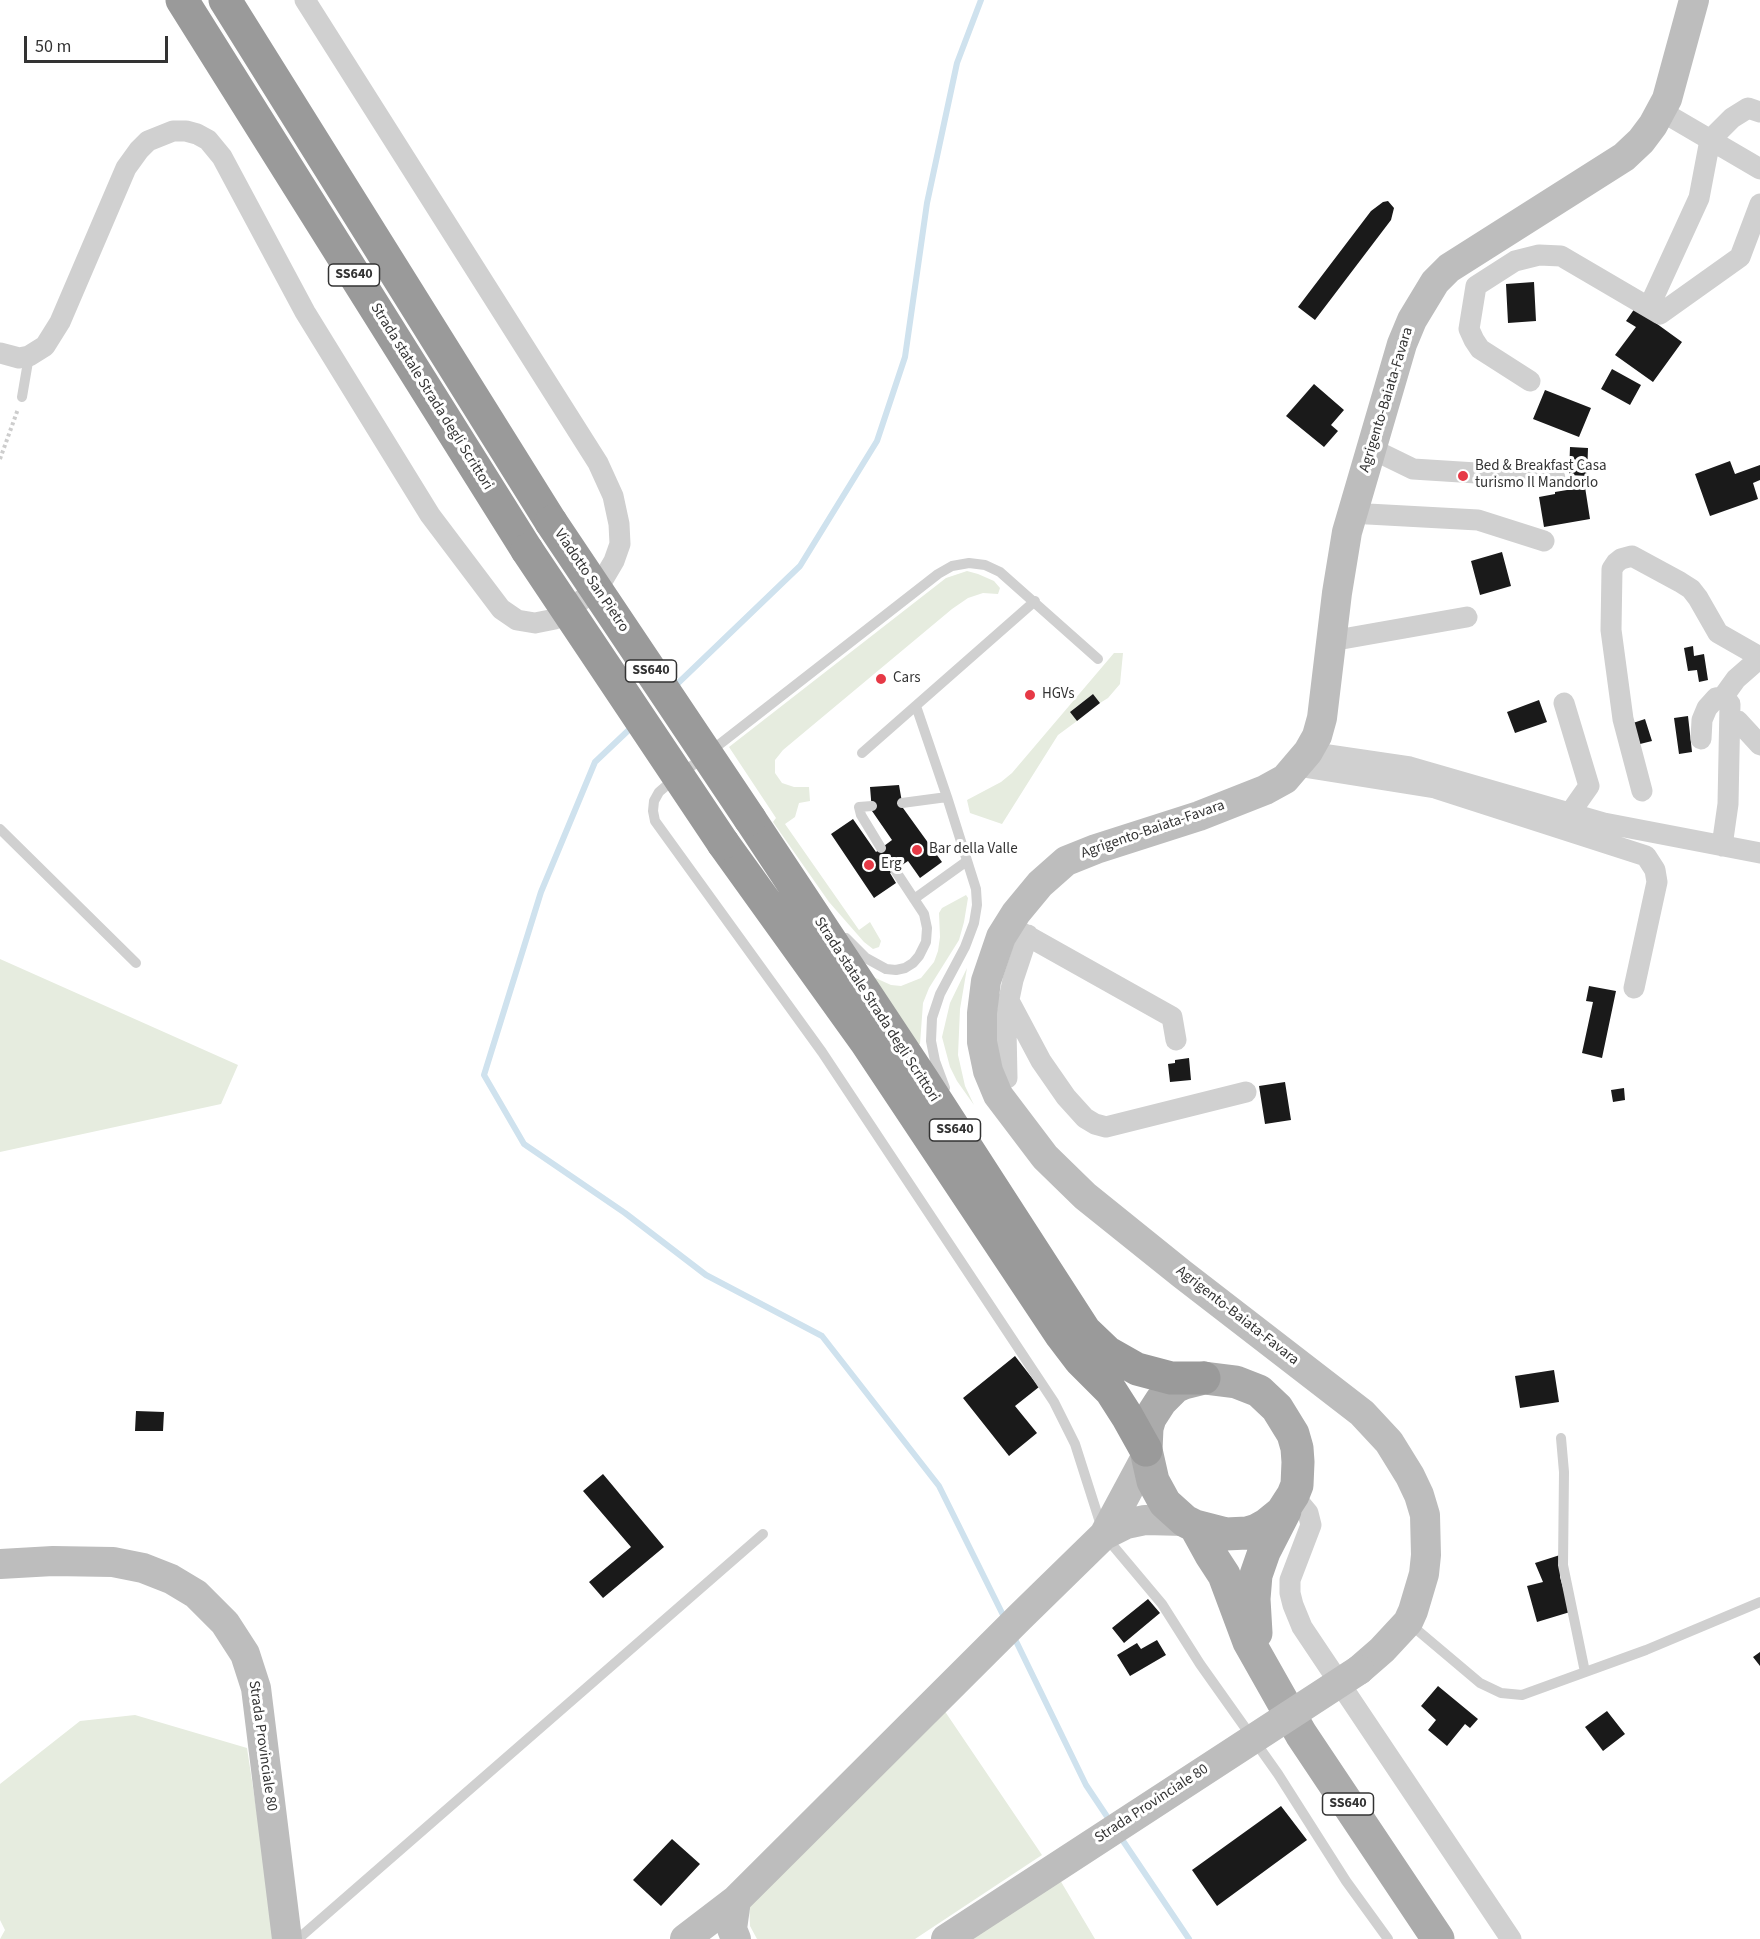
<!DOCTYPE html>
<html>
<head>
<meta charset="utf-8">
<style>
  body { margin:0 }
  #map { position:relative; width:1760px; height:1939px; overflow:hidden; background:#fff; font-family:"Source Sans 3",sans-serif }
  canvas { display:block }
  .scale { position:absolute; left:24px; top:36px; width:144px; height:27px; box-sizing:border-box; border:3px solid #333; border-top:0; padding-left:8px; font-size:18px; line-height:21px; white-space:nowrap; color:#333; -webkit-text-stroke:4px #fff; paint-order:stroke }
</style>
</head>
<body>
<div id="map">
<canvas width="1760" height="1939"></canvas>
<div class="scale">50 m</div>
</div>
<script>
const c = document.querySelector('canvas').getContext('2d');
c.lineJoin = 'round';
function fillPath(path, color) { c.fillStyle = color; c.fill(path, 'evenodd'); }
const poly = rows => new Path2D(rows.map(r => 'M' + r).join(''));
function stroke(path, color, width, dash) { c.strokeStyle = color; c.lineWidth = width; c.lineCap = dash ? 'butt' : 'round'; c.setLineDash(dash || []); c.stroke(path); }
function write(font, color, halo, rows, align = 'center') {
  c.font = font + ' "Source Sans 3",sans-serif'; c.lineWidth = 6; c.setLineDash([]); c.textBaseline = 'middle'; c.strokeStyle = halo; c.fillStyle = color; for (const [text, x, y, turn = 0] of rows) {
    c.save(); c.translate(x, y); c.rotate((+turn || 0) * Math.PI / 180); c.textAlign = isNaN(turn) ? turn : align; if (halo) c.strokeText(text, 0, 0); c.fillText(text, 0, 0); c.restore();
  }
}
const green = poly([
  [967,571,978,574,994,581,1000,588,998,594,983,593,968,598,952,609,783,750,775,760,775,773,782,783,794,787,809,787,810,801,799,803,795,817,785,824,859,930,870,922,881,941,879,947,873,949,864,942,829,902,773,822,776,818,729,747,946,578],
  [1114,653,1123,653,1120,684,1108,698,1100,703,1093,694,1071,711,1077,721,1058,735,1002,824,970,813,967,800,1001,782,1012,773],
  [966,895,968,898,964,922,959,940,929,988,923,1003,920,1044,912,1048,871,976,891,985,901,986,921,978,934,962,938,951,940,937,939,913,942,908],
  [0,959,238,1065,221,1104,0,1152],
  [967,968,960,1009,958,1055,965,1086,974,1105,957,1081,950,1067,942,1037,950,1003],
  [942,1707,1042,1855,915,1939,757,1939,750,1926,749,1899],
  [135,1715,247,1748,276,1939,0,1939,5,1930,0,1920,0,1784,80,1721],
  [1060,1880,1095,1939,969,1939]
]);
const stream = poly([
  [674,687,800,566,877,441,905,357,927,203,957,63,981,0],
  [634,725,595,762,541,892,484,1075,524,1144,625,1213,706,1275,822,1336,939,1486,1005,1619],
  [1014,1637,1086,1785,1110,1821],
  [1119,1835,1189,1939]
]);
const building = poly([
  [1388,201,1394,208,1391,220,1315,320,1298,307,1371,211,1383,202],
  [1534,282,1536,321,1508,323,1506,284],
  [1635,308,1682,342,1653,382,1615,355,1636,327,1626,321],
  [1612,369,1641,385,1630,405,1601,389],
  [1314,384,1344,410,1331,425,1338,431,1324,447,1286,416],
  [1545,390,1591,408,1579,437,1533,419],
  [1570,447,1588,448,1587,476,1569,475],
  [1730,461,1735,474,1760,465,1760,480,1753,483,1758,499,1710,516,1695,474],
  [1585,487,1590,519,1544,527,1539,497,1555,494,1555,492],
  [1502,552,1511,586,1480,595,1471,561],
  [1693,646,1694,656,1704,654,1708,680,1699,682,1697,670,1688,671,1684,648],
  [1093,694,1100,703,1077,721,1070,712],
  [1539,700,1547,722,1515,733,1507,712],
  [1688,716,1692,752,1679,754,1674,718],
  [1645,719,1652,741,1640,744,1633,723],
  [899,785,903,808,942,862,920,878,908,861,890,873,896,883,874,898,831,834,853,819,876,852,892,840,872,811,870,787],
  [1589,986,1616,991,1602,1058,1582,1053,1593,1002,1586,1001],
  [1189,1058,1191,1080,1170,1082,1168,1064,1175,1063,1175,1060],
  [1285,1082,1291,1120,1265,1124,1259,1086],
  [1624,1088,1625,1100,1613,1102,1611,1090],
  [1015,1356,1039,1387,1015,1406,1037,1433,1009,1456,963,1398],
  [1554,1370,1559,1402,1520,1408,1515,1376],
  [136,1411,164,1412,163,1431,135,1431],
  [603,1474,664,1547,603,1598,589,1582,631,1547,583,1491],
  [1560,1555,1560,1577,1570,1612,1537,1622,1527,1586,1543,1582,1535,1563],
  [1148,1599,1160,1613,1124,1643,1112,1628],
  [1157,1640,1166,1655,1130,1676,1117,1655,1137,1643,1141,1649],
  [1760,1652,1760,1666,1753,1657],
  [1438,1686,1478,1719,1470,1728,1465,1724,1447,1746,1428,1730,1436,1720,1421,1706],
  [1607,1711,1625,1734,1603,1751,1585,1727],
  [1281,1806,1307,1840,1217,1906,1192,1870],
  [672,1839,700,1864,661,1906,633,1880]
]);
const path = poly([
  [0,459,18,409]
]);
const lane = poly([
  [22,397,29,356],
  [1098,659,1000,572,985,565,969,563,952,566,938,574,666,786,659,792,654,801,653,811,655,821,822,1052,1054,1402,1075,1444,1104,1535,1162,1604,1200,1664,1278,1774,1346,1881,1388,1939],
  [916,706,947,797],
  [862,753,1035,601],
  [902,803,947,797,976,889,977,905,974,923,965,947,940,994,932,1018,931,1041,935,1061,945,1088],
  [872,806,859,807,861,815,881,848],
  [0,829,136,963],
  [914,899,967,861],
  [846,938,866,958,886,969,896,970,905,968,913,963,919,956,926,942,927,928,924,914,895,870],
  [1561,1438,1564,1472,1563,1565,1585,1672],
  [1410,1624,1480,1683,1501,1693,1522,1695,1646,1650,1760,1602],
  [298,1939,763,1534]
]);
const street = poly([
  [1661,111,1760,169],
  [1649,307,1699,198,1710,140,1732,118,1748,108,1760,112],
  [0,353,19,358,29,356,45,346,60,322,126,168,139,150,148,141,173,131,186,131,197,134,208,140,222,157,305,312,430,515,501,609,517,620,535,623,555,619,586,597,604,578,614,561,620,544,619,524,613,496,598,463,305,0],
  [1530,381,1480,349,1474,340,1469,329,1476,286,1515,261,1539,255,1561,256,1660,314,1740,257,1760,204],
  [1372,449,1413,469,1555,478],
  [1354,509,1368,514,1478,520,1544,541],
  [1331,641,1467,617],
  [1723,697,1736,679,1760,658],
  [1564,703,1589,786,1570,813],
  [1730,720,1738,721,1760,745],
  [1701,739,1702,720,1707,708,1716,698,1723,697,1730,704,1728,804,1722,846],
  [1308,752,1410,767,1604,823,1760,853],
  [1297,766,1435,788,1646,856,1655,870,1657,882,1634,988],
  [1642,791,1623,719,1611,630,1612,569,1616,563,1621,559,1632,556,1680,582,1691,589,1698,598,1718,633,1760,657],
  [1008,925,1172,1017,1176,1040],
  [1008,999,1041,1061,1066,1097,1085,1118,1095,1124,1106,1127,1246,1092],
  [993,1084,1007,1078,1006,1029,1008,1004,1013,980,1028,935],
  [1293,1495,1308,1513,1311,1525,1290,1580,1290,1593,1293,1605,1302,1627,1511,1939]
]);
const secondary = poly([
  [1104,1535,1147,1455],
  [0,1564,53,1561,113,1562,143,1568,171,1579,196,1594,225,1623,245,1654,256,1688,287,1939],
  [1359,1670,1382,1650,1408,1622,1413,1611,1424,1574,1426,1555,1425,1515,1419,1495,1410,1476,1389,1442,1362,1413,1182,1274,1085,1196,1045,1157,998,1095,988,1071,982,1042,982,1013,986,981,1001,937,1016,913,1040,884,1066,861,1096,849,1199,816,1265,790,1285,779,1308,752,1317,736,1322,718,1337,593,1347,532,1402,344,1412,320,1435,282,1449,268,1624,157,1641,141,1653,125,1667,99,1694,0],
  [736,1900,732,1929,736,1939],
  [685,1939,736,1900,1020,1617,1104,1535,1126,1524,1145,1520,1185,1521]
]);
const primary = poly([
  [1204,1378,1236,1382,1259,1391,1277,1408,1293,1434,1297,1448,1298,1462,1297,1485,1293,1495,1282,1512,1266,1525,1257,1530,1247,1533,1226,1534,1195,1526,1185,1521,1165,1503,1153,1481,1146,1450,1147,1428,1150,1418,1161,1401,1175,1387,1184,1383,1204,1378],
  [1195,1526,1211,1555,1224,1575,1249,1642,1301,1734,1438,1939],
  [1256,1633,1254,1599,1256,1575,1264,1552,1285,1511]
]);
const highway = poly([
  [182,0,527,550],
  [225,0,551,522],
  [750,819,923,1080,1085,1331,1107,1352,1137,1369,1171,1378,1204,1378],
  [723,843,866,1042,1061,1335,1080,1360,1111,1391,1127,1416,1146,1450]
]);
const secondaryBridge = poly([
  [946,1939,1359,1670]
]);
const highwayBridge = poly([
  [551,522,750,819],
  [527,550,723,843]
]);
const markers = [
  [1463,476,6,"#e63946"],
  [881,679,6,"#e63946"],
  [1030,695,6,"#e63946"],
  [917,850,6,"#e63946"],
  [869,865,6,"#e63946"]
];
const shields = [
  [354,275,51],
  [651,671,51],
  [955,1130,51],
  [1348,1804,51]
];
const shieldNames = [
  ["SS640",354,275],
  ["SS640",651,671],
  ["SS640",955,1130],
  ["SS640",1348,1804]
];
const streetNames = [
  ["Strada statale Strada degli Scrittori",431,397,58],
  ["Agrigento-Baiata-Favara",1387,400,-73],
  ["Viadotto San Pietro",591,581,56],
  ["Agrigento-Baiata-Favara",1153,830,-19],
  ["Strada statale Strada degli Scrittori",876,1010,57],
  ["Agrigento-Baiata-Favara",1237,1316,38],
  ["Strada Provinciale 80",262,1746,82],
  ["Strada Provinciale 80",1152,1804,-33]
];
const poiNames = [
  ["Bed & Breakfast Casa",1475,467],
  ["turismo Il Mandorlo",1475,484],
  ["Cars",893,679],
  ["HGVs",1042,695],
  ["Bar della Valle",929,850],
  ["Erg",881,865]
];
fillPath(green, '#e6ecdf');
stroke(stream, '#cfe2ee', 6);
fillPath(building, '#1a1a1a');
stroke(path, '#cdcdcd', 4, [3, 3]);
stroke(lane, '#d0d0d0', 10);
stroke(street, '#d0d0d0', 21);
stroke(secondary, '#bdbdbd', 30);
stroke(primary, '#ababab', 33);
stroke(highway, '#9a9a9a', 33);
stroke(secondaryBridge, '#bdbdbd', 30);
stroke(highwayBridge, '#9a9a9a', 33);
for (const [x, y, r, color] of markers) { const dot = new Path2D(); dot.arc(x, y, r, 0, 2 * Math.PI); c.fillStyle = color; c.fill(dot); stroke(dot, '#fff', 2); }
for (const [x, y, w] of shields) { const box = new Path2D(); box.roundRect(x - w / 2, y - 11, w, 22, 4.5); c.fillStyle = '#fff'; c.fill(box); stroke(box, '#333', 1.5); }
write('bold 14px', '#333', null, shieldNames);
write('15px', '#333', '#fff', streetNames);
write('15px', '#333', '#fff', poiNames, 'left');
</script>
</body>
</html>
